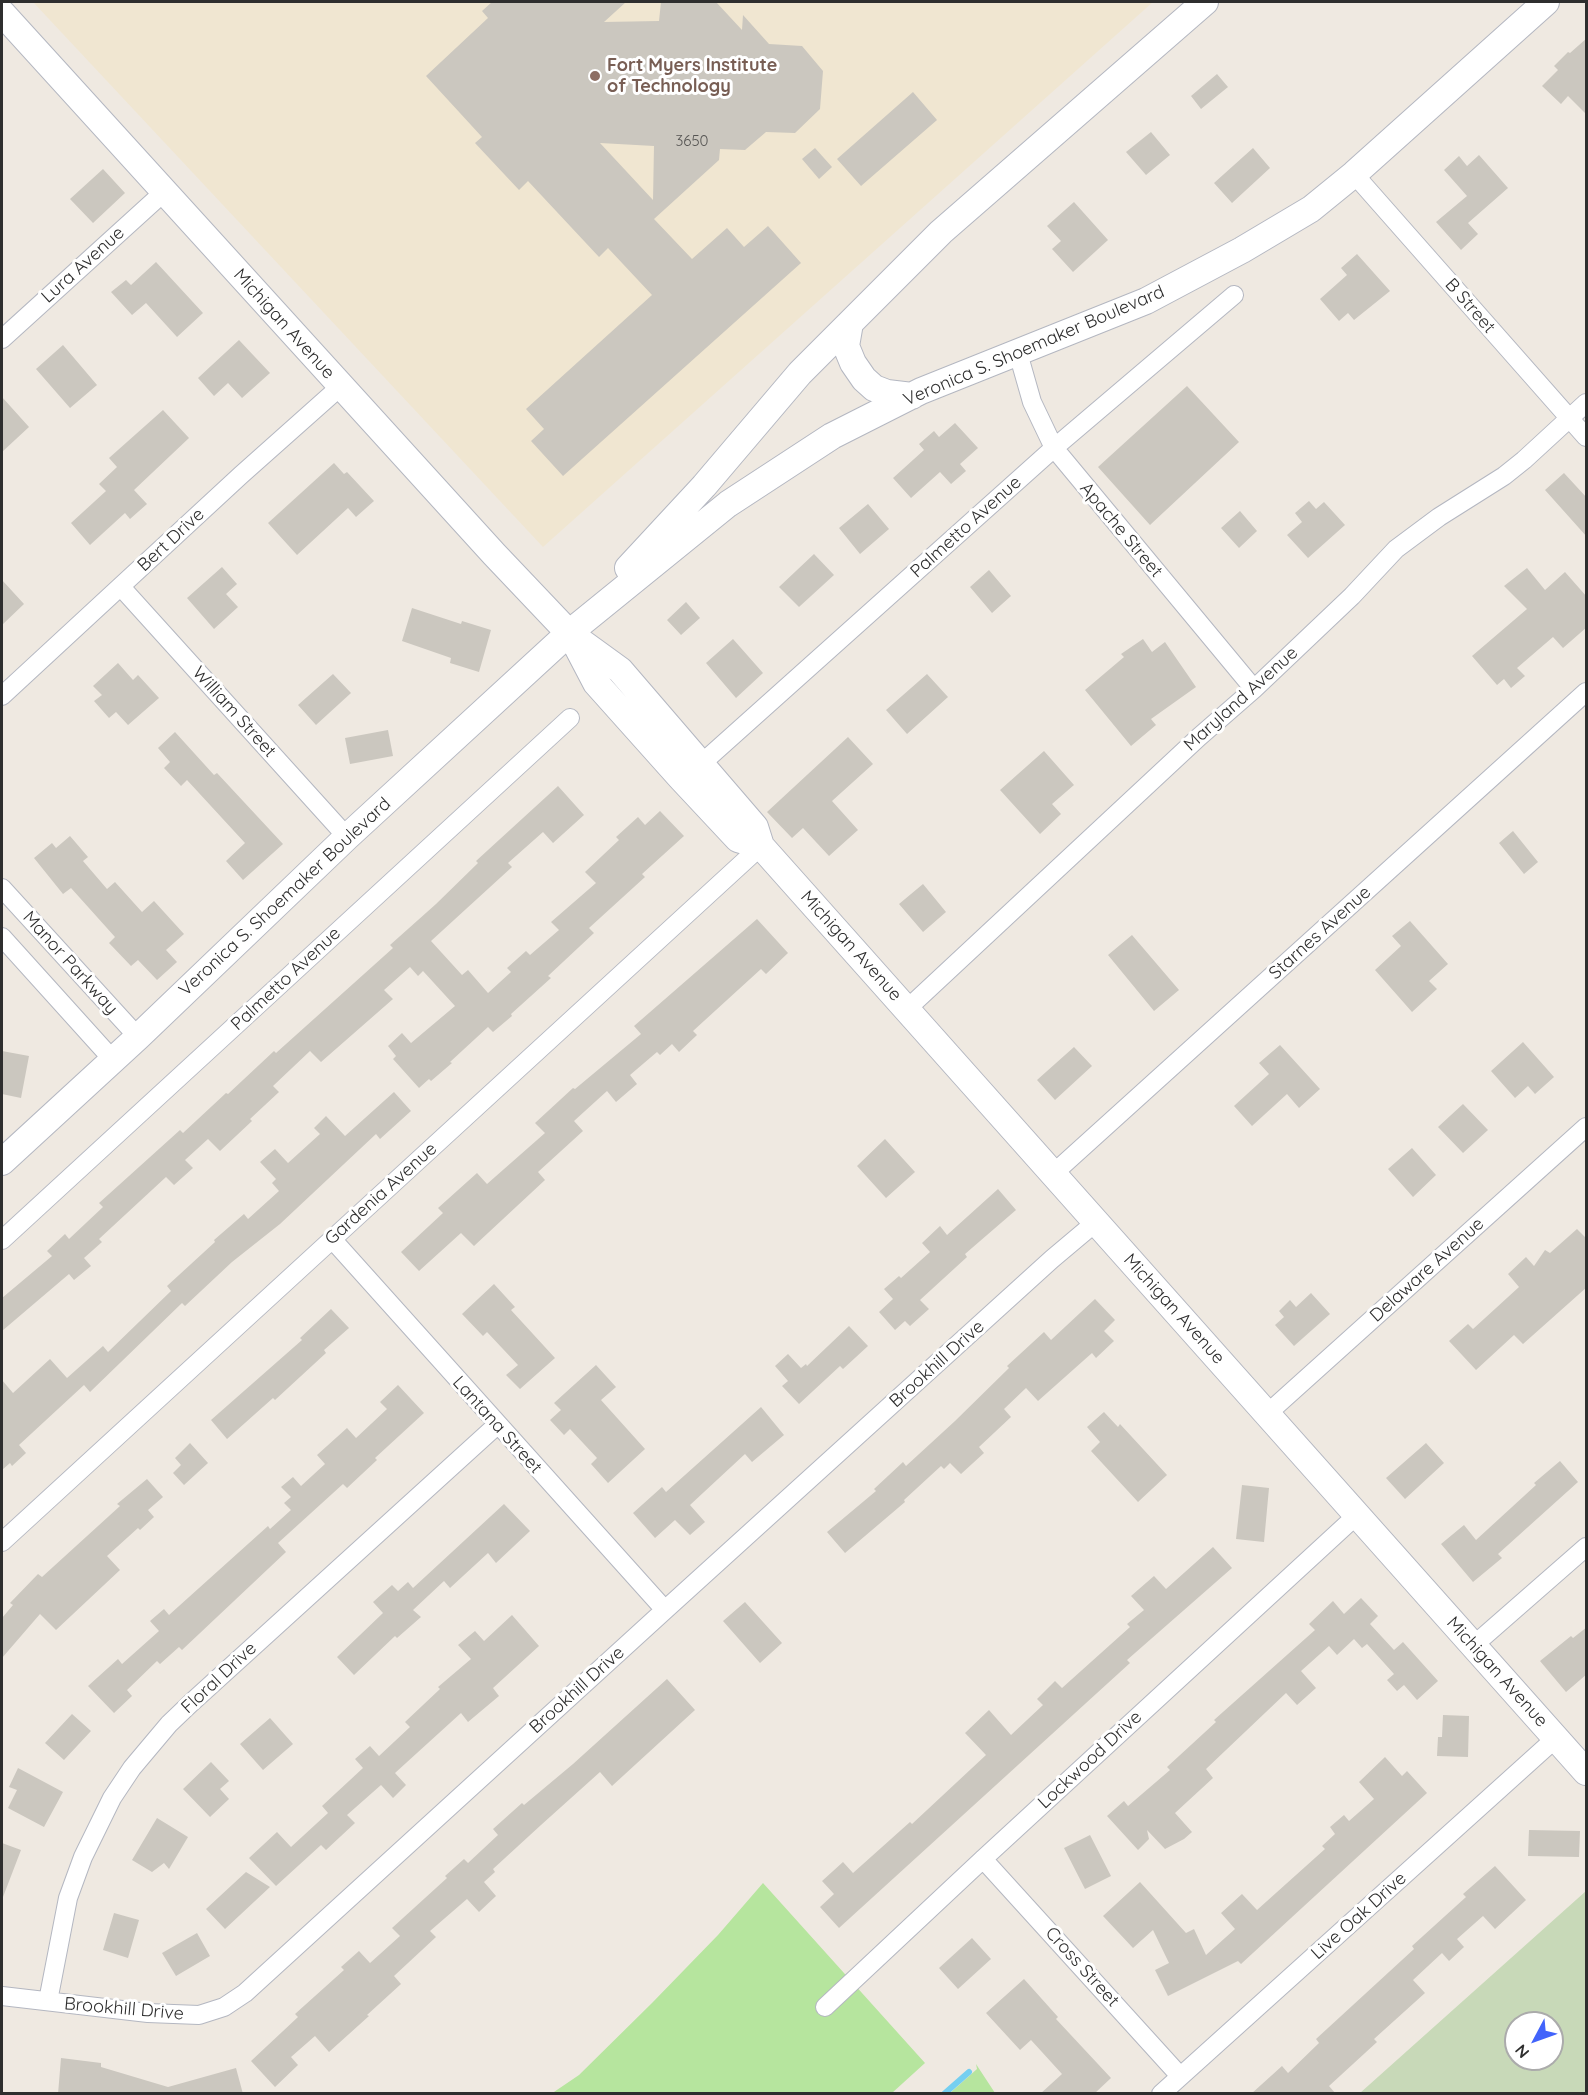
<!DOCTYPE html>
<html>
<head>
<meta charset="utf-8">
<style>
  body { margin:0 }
  #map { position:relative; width:1588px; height:2095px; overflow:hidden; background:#efe9e1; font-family:Quicksand,sans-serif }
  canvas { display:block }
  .frame { position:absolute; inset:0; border:3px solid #2e2e2e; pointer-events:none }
  .north { position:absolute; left:1504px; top:2011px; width:60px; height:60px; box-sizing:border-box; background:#fff; border:2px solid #ababab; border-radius:50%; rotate:229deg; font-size:16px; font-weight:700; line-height:24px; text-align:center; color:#2e2e2e }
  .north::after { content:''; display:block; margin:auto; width:21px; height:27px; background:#4264fb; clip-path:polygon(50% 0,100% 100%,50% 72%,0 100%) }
</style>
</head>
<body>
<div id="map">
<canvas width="1588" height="2095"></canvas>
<div class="frame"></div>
<div class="north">N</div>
</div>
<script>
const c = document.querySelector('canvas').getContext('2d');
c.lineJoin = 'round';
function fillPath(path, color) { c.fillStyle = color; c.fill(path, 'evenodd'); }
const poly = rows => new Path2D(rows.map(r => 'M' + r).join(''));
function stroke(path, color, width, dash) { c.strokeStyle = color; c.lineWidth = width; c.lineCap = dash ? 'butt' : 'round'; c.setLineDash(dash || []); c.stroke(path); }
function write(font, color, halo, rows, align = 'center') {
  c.font = font + ' Quicksand,sans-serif'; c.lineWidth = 6; c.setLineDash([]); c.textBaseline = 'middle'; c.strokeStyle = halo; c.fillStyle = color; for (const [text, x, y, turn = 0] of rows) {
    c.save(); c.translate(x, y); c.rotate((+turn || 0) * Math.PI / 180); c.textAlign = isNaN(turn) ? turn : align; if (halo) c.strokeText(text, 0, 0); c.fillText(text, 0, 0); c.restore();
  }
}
const education = poly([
  [33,2,1153,2,543,547]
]);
const green = poly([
  [763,1883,925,2063,892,2093,551,2094,579,2075,652,2003,718,1935],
  [976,2064,995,2093,950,2093,977,2069]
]);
const cemetery = poly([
  [1586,1891,1586,2093,1360,2093],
  [1516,2023,1552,2023,1552,2059,1516,2059]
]);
const stream = poly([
  [944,2094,969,2072]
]);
const building = poly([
  [492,2,626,2,604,22,659,21,661,2,716,2,742,30,743,15,769,44,802,46,823,71,820,109,795,133,766,132,745,150,720,149,719,160,654,219,692,259,727,228,744,247,768,226,801,263,563,476,531,441,544,429,526,409,652,295,608,248,599,257,528,181,519,190,475,143,482,137,426,76,488,18,482,11],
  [600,143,654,146,653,200],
  [1587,38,1587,115,1568,96,1561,104,1542,86,1558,70,1554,66,1568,52,1570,53],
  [1217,74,1228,87,1201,109,1191,96],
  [913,92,937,120,861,186,837,159],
  [1151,132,1170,155,1146,175,1126,152],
  [815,148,832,167,819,179,802,159],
  [1253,148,1270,168,1232,203,1214,183],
  [1479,155,1508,188,1468,223,1478,234,1461,250,1436,222,1467,196,1444,170,1459,156,1467,166],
  [103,169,125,193,93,223,70,199],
  [1074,202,1108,240,1073,272,1052,249,1061,241,1047,226],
  [1357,254,1390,291,1354,320,1348,313,1339,321,1320,299,1347,275,1341,268],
  [156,262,203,313,177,337,146,303,132,315,111,292,126,280,131,285],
  [239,340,270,373,242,398,228,383,214,396,198,378],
  [63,345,97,385,70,408,36,369],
  [1187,386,1239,442,1150,525,1098,467],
  [2,397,29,427,2,452],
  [163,410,189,438,134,490,147,504,130,519,125,513,90,545,71,523,106,491,99,484,117,467,109,458],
  [955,423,978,448,960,464,966,471,951,484,940,472,911,498,893,478,924,450,919,444,934,431,939,437],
  [334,463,344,474,347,472,374,501,356,517,348,508,297,555,268,523],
  [1564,473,1587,498,1587,537,1545,490],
  [1309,501,1316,509,1324,502,1345,525,1308,558,1287,535,1302,522,1295,513],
  [868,504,889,529,860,554,839,528],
  [1240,511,1257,531,1239,548,1221,528],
  [814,554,834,575,799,607,779,587],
  [222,567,237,584,226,594,238,607,214,629,187,598],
  [1527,568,1545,590,1565,572,1587,597,1587,627,1563,648,1553,637,1517,668,1525,676,1511,688,1504,679,1497,685,1472,656,1527,609,1504,586],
  [989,570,1011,596,992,613,970,587],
  [2,580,24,604,2,625],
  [686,602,700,618,681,635,667,620],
  [412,608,461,624,462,621,491,630,479,672,450,663,451,658,402,641],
  [733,639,763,673,736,698,706,663],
  [1143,639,1152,652,1165,642,1196,687,1151,719,1156,725,1131,746,1085,690,1124,657,1121,654],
  [118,663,133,680,138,675,159,698,128,725,116,712,109,718,94,701,102,695,93,686],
  [333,674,351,693,316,725,298,705],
  [927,674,948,697,907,734,886,710],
  [388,730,393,756,350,764,345,738],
  [175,732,214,775,217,773,283,844,243,880,226,861,245,843,187,780,181,786,164,768,170,762,158,748],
  [848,737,873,764,832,801,858,830,829,856,803,828,792,838,767,812],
  [1044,751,1074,785,1052,804,1061,814,1040,834,1000,790],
  [558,786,584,815,553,843,543,832,508,863,512,867,431,941,462,975,468,970,488,993,511,972,507,968,526,951,530,955,559,930,551,922,596,883,585,872,619,840,616,837,638,817,645,825,660,811,684,836,642,874,645,877,589,928,594,933,548,976,551,978,511,1014,512,1016,493,1032,488,1027,450,1062,452,1063,431,1081,429,1079,419,1088,393,1059,396,1056,388,1046,402,1033,411,1043,455,1006,423,971,418,976,410,967,384,990,393,999,321,1062,310,1051,273,1086,279,1092,250,1119,252,1121,220,1151,208,1139,185,1160,193,1168,174,1185,166,1177,99,1239,102,1242,84,1258,91,1266,74,1280,69,1274,2,1331,2,1298,52,1256,47,1251,65,1234,69,1239,103,1207,99,1203,129,1176,180,1130,183,1133,226,1093,228,1094,274,1051,276,1053,393,948,390,945,436,904,478,863,476,861],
  [1513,831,1538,862,1524,874,1499,843],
  [70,836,88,857,83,861,107,889,115,882,142,912,154,901,184,934,166,950,177,962,157,980,138,960,131,966,109,943,115,937,71,888,63,894,34,858,52,843,56,848],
  [923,884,946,912,923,932,899,904],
  [757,919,788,953,766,974,761,969,693,1031,697,1035,679,1052,672,1044,660,1055,657,1052,630,1075,637,1084,616,1102,607,1091,574,1121,583,1131,538,1172,545,1180,474,1246,461,1233,419,1271,401,1252,443,1213,438,1208,477,1173,487,1184,545,1133,535,1123,573,1088,575,1089,641,1034,634,1026],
  [1410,921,1448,964,1429,981,1437,989,1412,1012,1375,970,1401,946,1392,936],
  [1132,935,1179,990,1154,1011,1108,955],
  [1523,1042,1554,1077,1535,1094,1528,1086,1515,1098,1491,1071],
  [1280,1045,1320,1089,1299,1108,1287,1094,1252,1126,1234,1106,1269,1074,1259,1063],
  [1074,1047,1092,1066,1055,1100,1037,1080],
  [2,1051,29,1056,21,1098,2,1094],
  [394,1092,411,1111,380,1139,376,1134,280,1224,232,1262,185,1306,182,1303,90,1392,84,1385,19,1445,26,1453,12,1466,10,1463,2,1470,2,1380,13,1393,50,1359,67,1378,103,1346,108,1352,171,1291,167,1286,215,1242,214,1240,244,1214,248,1219,279,1191,272,1183,276,1179,260,1162,275,1149,288,1163,320,1134,314,1128,326,1116,345,1136],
  [1463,1104,1488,1130,1463,1153,1438,1127],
  [885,1139,915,1172,886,1198,857,1166],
  [1412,1148,1436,1175,1413,1197,1388,1169],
  [998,1189,1016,1210,965,1254,967,1257,920,1300,929,1309,910,1326,905,1321,895,1330,879,1312,893,1299,884,1289,899,1276,901,1278,930,1252,922,1243,940,1226,947,1235],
  [1577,1229,1587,1239,1587,1287,1523,1344,1514,1335,1476,1370,1449,1341,1468,1324,1473,1329,1519,1287,1508,1274,1526,1257,1534,1266,1545,1250,1550,1253],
  [494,1284,515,1307,511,1310,555,1358,520,1389,506,1375,518,1365,487,1332,483,1336,462,1314],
  [1311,1293,1330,1314,1294,1346,1275,1325,1284,1317,1279,1311,1290,1300,1296,1307],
  [1095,1299,1115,1320,1104,1331,1114,1341,1096,1358,1092,1353,1038,1401,1026,1388,1004,1409,1011,1417,979,1447,984,1453,961,1474,950,1463,944,1469,941,1466,904,1500,905,1502,845,1553,827,1532,876,1491,874,1489,903,1462,906,1466,955,1421,1009,1368,1007,1366,1044,1332,1051,1340],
  [331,1309,349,1328,324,1350,326,1353,275,1400,273,1398,227,1439,211,1420,302,1340,300,1338],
  [849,1326,868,1346,843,1369,840,1366,799,1404,782,1386,788,1381,775,1366,788,1354,801,1368,806,1364,807,1366],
  [596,1365,616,1387,601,1400,645,1449,608,1483,591,1464,597,1458,570,1429,564,1435,550,1420,561,1410,554,1403],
  [398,1385,424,1413,375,1458,377,1460,347,1488,343,1484,278,1543,286,1552,182,1650,179,1647,160,1664,157,1661,127,1690,132,1696,114,1713,88,1686,118,1659,122,1664,159,1631,150,1621,164,1609,169,1615,268,1526,270,1529,291,1510,284,1503,291,1497,281,1487,293,1477,301,1486,325,1464,317,1455,347,1428,356,1438,387,1409,380,1402],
  [761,1407,784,1435,752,1462,745,1454,690,1505,705,1522,690,1535,675,1520,655,1538,633,1513,662,1487,666,1492],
  [1104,1412,1118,1427,1120,1424,1167,1475,1138,1502,1091,1451,1100,1442,1087,1427],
  [190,1443,208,1463,184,1485,173,1473,181,1465,175,1458],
  [1426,1443,1444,1463,1405,1499,1386,1478],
  [1560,1461,1578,1482,1498,1554,1502,1558,1473,1582,1441,1544,1464,1525,1476,1540,1536,1485,1534,1483],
  [147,1479,163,1497,148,1510,154,1517,140,1530,138,1528,107,1556,120,1570,56,1630,40,1614,2,1658,2,1618,13,1605,10,1603,38,1574,42,1577,120,1506,117,1504],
  [1242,1485,1269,1488,1264,1542,1236,1539],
  [504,1504,530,1531,496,1563,488,1553,450,1588,444,1581,413,1610,421,1617,397,1638,395,1636,354,1675,337,1657,383,1613,373,1602,392,1585,398,1591,408,1582,413,1588],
  [1213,1547,1232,1568,1127,1660,1130,1663,839,1928,820,1907,834,1894,822,1881,843,1862,853,1873,910,1822,912,1824,986,1755,965,1733,989,1710,1011,1735,1043,1705,1037,1699,1055,1681,1062,1688,1130,1627,1127,1624,1144,1610,1131,1596,1154,1576,1166,1589],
  [1361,1598,1378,1616,1370,1624,1394,1650,1403,1642,1438,1681,1417,1700,1404,1685,1397,1691,1387,1680,1394,1674,1367,1644,1362,1648,1354,1639,1337,1655,1329,1646,1301,1671,1316,1688,1297,1705,1286,1693,1206,1769,1213,1778,1175,1813,1192,1832,1184,1839,1165,1849,1147,1830,1149,1839,1138,1850,1107,1816,1124,1801,1128,1806,1170,1770,1167,1767,1216,1722,1214,1720,1315,1630,1309,1624,1333,1601,1344,1614],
  [745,1602,782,1643,760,1663,723,1621],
  [512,1615,539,1646,493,1688,499,1696,468,1722,461,1713,395,1773,406,1785,393,1798,381,1785,347,1815,355,1823,326,1850,321,1845,276,1886,249,1858,277,1832,291,1847,328,1813,322,1806,363,1768,355,1759,370,1746,379,1756,410,1727,405,1722,440,1689,438,1687,471,1659,458,1645,475,1631,484,1641],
  [1587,1627,1587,1674,1566,1692,1540,1661,1571,1636,1573,1638],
  [667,1679,695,1710,612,1786,600,1772,541,1825,493,1869,495,1872,484,1882,496,1896,479,1912,467,1899,430,1931,436,1937,394,1976,401,1984,367,2015,369,2016,329,2052,315,2036,291,2057,298,2065,275,2087,251,2061,298,2017,295,2014,344,1970,341,1967,359,1951,370,1963,400,1936,392,1928,447,1878,445,1876,464,1859,468,1863,498,1835,493,1829,522,1803,524,1805,573,1764],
  [72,1714,91,1731,64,1760,45,1743],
  [1443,1715,1469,1716,1468,1757,1437,1756,1438,1737,1442,1737],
  [270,1718,293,1744,263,1770,240,1744],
  [1385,1757,1402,1776,1407,1771,1427,1793,1241,1964,1238,1961,1168,1996,1155,1970,1169,1963,1153,1930,1133,1948,1103,1916,1140,1882,1186,1933,1194,1929,1206,1955,1235,1929,1221,1913,1242,1894,1257,1910,1325,1849,1322,1846,1335,1834,1330,1827,1344,1815,1349,1821,1374,1799,1359,1782],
  [211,1762,229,1781,220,1789,229,1799,210,1817,183,1789],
  [18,1768,63,1792,44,1827,8,1808,17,1790,9,1787],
  [157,1818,188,1837,169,1869,164,1863,152,1872,132,1860],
  [1529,1830,1580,1831,1579,1857,1528,1856],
  [1090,1835,1111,1876,1085,1889,1064,1848],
  [2,1843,21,1850,3,1897,2,1896],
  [1495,1866,1526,1900,1495,1929,1483,1916,1457,1939,1464,1947,1449,1961,1442,1953,1413,1980,1425,1993,1374,2039,1377,2042,1329,2086,1336,2094,1251,2094,1282,2066,1288,2073,1319,2043,1316,2039,1414,1949,1412,1946,1466,1897,1463,1894],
  [246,1872,270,1887,225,1929,206,1909],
  [114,1913,139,1920,128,1958,103,1950],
  [197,1933,210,1956,176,1976,162,1953],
  [972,1938,991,1959,958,1989,939,1968],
  [1024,1979,1058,2017,1056,2019,1111,2078,1094,2094,1040,2094,1062,2074,1031,2040,1020,2050,986,2013],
  [61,2058,101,2063,101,2067,168,2087,236,2068,243,2094,58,2094]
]);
const street = poly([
  [1354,174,1586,437],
  [2,339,164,192],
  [1018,353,1032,402,1054,448,1254,689],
  [121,587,347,837],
  [2,696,241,475,341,386],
  [701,764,1054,448,1234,295],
  [2,888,138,1037],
  [2,937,113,1060],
  [907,1009,1199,737,1254,689,1352,596,1396,549,1439,517,1504,476,1524,460,1586,403],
  [1054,1173,1586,692],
  [332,1239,665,1610],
  [2,1240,570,718],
  [1268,1413,1586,1127],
  [2,1542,761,846],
  [1474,1645,1586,1547],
  [983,1859,1180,2076],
  [2,1996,148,2013,199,2015,224,2007,245,1993,665,1610,1052,1259,1096,1222],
  [48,2001,68,1898,83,1857,112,1798,132,1768,169,1724,191,1703,497,1425],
  [825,2007,983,1859,1357,1515],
  [1161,2094,1556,1738]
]);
const secondary = poly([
  [2,13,494,554,569,633,620,670,755,827,761,846,1586,1772],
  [850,323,846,346,853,363,864,379,874,388,887,393,912,396],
  [628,568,704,486,800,373,941,232,1205,2],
  [573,639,596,683,680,777,738,839,761,846],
  [2,1162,138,1037,347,837,569,633,728,504,832,436,921,391,1146,301,1242,250,1311,209,1354,174,1546,2]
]);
const markers = [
  [595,76,6,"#8d6e63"]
];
const numberNames = [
  ["3650",692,141]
];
const educationNames = [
  ["Fort Myers Institute",607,66],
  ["of Technology",607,87]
];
const streetNames = [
  ["Lura Avenue",83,265,-42],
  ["B Street",1470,306,49],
  ["Michigan Avenue",284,324,48],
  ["Veronica S. Shoemaker Boulevard",1034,346,-23],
  ["Palmetto Avenue",966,527,-42],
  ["Apache Street",1121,530,50],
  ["Bert Drive",171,540,-43],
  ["Maryland Avenue",1241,699,-42],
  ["William Street",234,712,48],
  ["Veronica S. Shoemaker Boulevard",285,897,-43],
  ["Starnes Avenue",1320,933,-42],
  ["Michigan Avenue",851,946,48],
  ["Manor Parkway",70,963,48],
  ["Palmetto Avenue",286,979,-43],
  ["Gardenia Avenue",381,1194,-42],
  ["Delaware Avenue",1427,1270,-42],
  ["Michigan Avenue",1174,1309,48],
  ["Brookhill Drive",937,1364,-42],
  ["Lantana Street",497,1425,48],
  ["Michigan Avenue",1497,1672,48],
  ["Floral Drive",219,1678,-43],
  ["Brookhill Drive",577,1690,-42],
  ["Lockwood Drive",1090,1760,-43],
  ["Live Oak Drive",1359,1916,-42],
  ["Cross Street",1082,1967,48],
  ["Brookhill Drive",124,2009,5]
];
fillPath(education, '#f0e6d1');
fillPath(green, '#b6e59e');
fillPath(cemetery, '#c8d9b8');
stroke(stream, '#75cff0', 6);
fillPath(building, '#cbc7bf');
stroke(street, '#b4b7c1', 20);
stroke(secondary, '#b4b7c1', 28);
stroke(street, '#fff', 18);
stroke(secondary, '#fff', 26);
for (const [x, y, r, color] of markers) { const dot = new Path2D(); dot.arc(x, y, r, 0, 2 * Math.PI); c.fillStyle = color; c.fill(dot); stroke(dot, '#fff', 2); }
write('15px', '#555452', null, numberNames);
write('bold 18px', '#785e54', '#fff', educationNames, 'left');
write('18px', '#2e2e2e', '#fff', streetNames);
</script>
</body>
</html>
